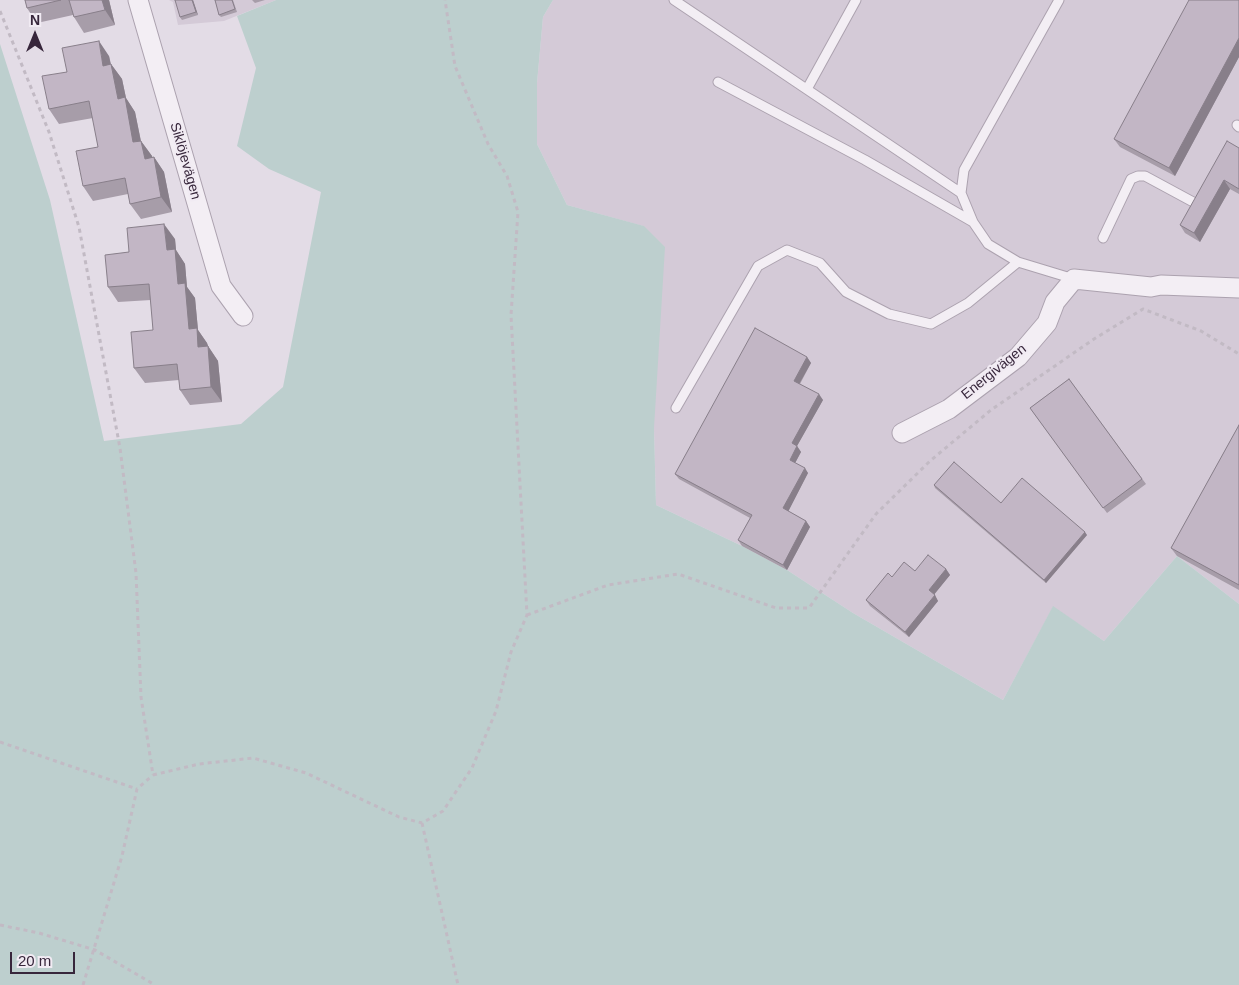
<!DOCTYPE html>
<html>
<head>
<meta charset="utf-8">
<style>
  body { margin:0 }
  #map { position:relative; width:1239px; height:985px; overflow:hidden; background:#e3dce6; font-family:Arial,sans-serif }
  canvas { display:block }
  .north { position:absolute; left:10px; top:10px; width:50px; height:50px; -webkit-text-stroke:4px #f1ebf3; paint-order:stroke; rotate:0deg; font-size:14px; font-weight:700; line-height:20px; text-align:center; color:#37263b }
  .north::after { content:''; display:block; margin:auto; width:18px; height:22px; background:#37263b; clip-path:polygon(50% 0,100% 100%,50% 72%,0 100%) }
  .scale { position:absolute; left:10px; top:952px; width:65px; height:22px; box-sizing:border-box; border:2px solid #37263b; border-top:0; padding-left:6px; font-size:15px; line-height:18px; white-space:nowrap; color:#37263b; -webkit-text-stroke:4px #f1ebf3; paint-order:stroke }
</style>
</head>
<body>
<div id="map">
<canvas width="1239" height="985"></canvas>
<div class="north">N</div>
<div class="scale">20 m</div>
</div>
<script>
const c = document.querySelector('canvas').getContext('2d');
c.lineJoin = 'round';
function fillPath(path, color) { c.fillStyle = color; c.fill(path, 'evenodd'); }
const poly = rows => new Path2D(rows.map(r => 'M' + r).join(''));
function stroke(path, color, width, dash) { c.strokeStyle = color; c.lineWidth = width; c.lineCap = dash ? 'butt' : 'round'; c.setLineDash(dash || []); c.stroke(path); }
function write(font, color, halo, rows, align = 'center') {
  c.font = font + ' Arial,sans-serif'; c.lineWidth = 4.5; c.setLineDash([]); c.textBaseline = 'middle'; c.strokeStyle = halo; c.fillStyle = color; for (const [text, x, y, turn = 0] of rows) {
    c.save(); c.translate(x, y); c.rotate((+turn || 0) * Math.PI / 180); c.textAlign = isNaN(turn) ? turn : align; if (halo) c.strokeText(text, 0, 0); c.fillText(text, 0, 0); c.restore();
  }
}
const built = poly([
  [169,0,276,0,224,21,178,25,173,2],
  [553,0,1239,0,1239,604,1177,556,1104,641,1053,607,1003,700,853,613,787,570,742,546,656,505,654,428,643,226,567,205,537,144,537,83,543,17]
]);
const green = poly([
  [276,0,553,0,543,17,537,83,537,144,567,205,644,226,665,247,654,428,656,505,742,546,787,570,853,613,1003,700,1053,606,1104,641,1177,556,1239,604,1239,985,0,985,0,44,50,200,104,441,241,424,283,387,321,192,269,169,237,146,256,68,237,16]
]);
const path = poly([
  [0,11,49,132,79,227,120,448,136,573,141,697,153,775,199,764,253,758,306,773,399,817,422,823,443,811,472,768,496,711,511,652,527,615,511,315,518,212,507,176,488,144,455,66,445,0],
  [527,615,608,585,678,574,776,608,809,608,876,514,930,461,991,410,1094,339,1143,309,1201,331,1239,354],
  [0,742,137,789],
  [422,823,458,985],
  [0,925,39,933,95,950,155,985],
  [83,985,122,856,137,789,153,775]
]);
const lane = poly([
  [674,0,961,193],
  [1059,0,964,170,961,193,973,222,988,244,1018,262,1074,279],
  [718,82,865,160,973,222],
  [807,89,856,0],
  [1237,125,1239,127],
  [1103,238,1131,179,1138,176,1145,176,1195,203],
  [676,408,758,266,787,250,820,263,846,292,889,314,931,324,968,303,1018,262]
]);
const street = poly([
  [138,0,221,286,243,316],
  [902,433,949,409,1018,357,1047,323,1055,302,1074,279,1151,287,1161,285,1239,288]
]);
const wall = poly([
  [25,0,109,0,115,25,84,33,74,17,73,15,37,23,27,8],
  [193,0,198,15,182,20,180,17],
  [215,0,233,0,237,12,221,17,219,15],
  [252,0,265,0,255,3],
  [1239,0,1239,57,1175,176,1120,147,1114,139],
  [109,56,111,64,122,79,126,98,135,112,141,141,152,156,152,157,154,157,164,172,172,212,141,219,130,204,128,194,93,201,83,186,98,147,93,118,59,124,49,109,67,72],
  [1239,148,1239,194,1230,189,1200,242,1185,233,1180,225],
  [175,239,176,250,185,264,187,287,195,298,198,330,207,343,208,346,218,361,222,402,190,405,180,390,179,380,145,383,134,368,153,330,151,300,118,302,108,287,129,252],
  [807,357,811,363,800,384,823,400,797,446,801,452,795,463,808,473,788,511,806,521,810,527,787,570,742,546,738,540,750,518,679,479,675,474],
  [1069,379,1146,484,1107,513,1030,408],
  [1239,425,1239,590,1177,556,1171,548],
  [934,485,1087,535,1046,583,935,488],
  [946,569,950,575,934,594,938,601,909,637,870,606,866,600,892,577,915,571]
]);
const shadedWall = poly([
  [102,0,109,0,115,25,105,10],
  [192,0,193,0,198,15,196,12],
  [1239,38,1239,57,1175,176,1169,168],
  [99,41,109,56,114,81,103,66],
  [111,64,122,79,126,98,135,112,144,157,133,142,118,99],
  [141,141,152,156,155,174,145,159],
  [154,157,164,172,172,212,161,197],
  [1224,180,1230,189,1200,242,1194,233],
  [164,224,175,239,176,250,185,264,187,287,195,298,198,330,207,343,208,346,218,361,222,402,211,387,198,347,189,329,178,284,167,250],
  [807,357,811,363,798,386,794,381],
  [819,394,823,400,797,446,801,452,794,465,790,460,792,443],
  [805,468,808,473,787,514,783,508],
  [806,521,810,527,787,570,783,565],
  [1085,532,1087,535,1046,583,1044,580],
  [946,569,950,575,933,596,929,590],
  [935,595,938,601,909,637,905,632]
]);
const building = poly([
  [25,0,61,0,27,8,25,0],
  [69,0,102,0,105,10,74,17,69,0],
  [175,0,192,0,196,12,180,17,175,0],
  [215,0,232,0,235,9,219,15,215,0],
  [1189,0,1239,0,1239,38,1169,168,1114,139,1189,0],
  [99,41,103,66,111,64,118,99,125,97,133,142,141,141,145,159,154,157,161,197,130,204,125,178,83,186,76,151,98,147,89,101,49,109,42,76,67,72,62,48,99,41],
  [1227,141,1239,148,1239,189,1224,180,1194,233,1180,225,1227,141],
  [164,224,167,250,175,249,178,284,185,283,189,329,197,328,198,347,208,346,211,387,180,390,177,364,134,368,131,332,153,330,149,284,108,287,105,255,129,252,127,228,164,224],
  [755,328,807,357,794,381,819,394,792,443,797,446,790,460,805,468,783,508,806,521,783,565,738,540,752,515,675,474,755,328],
  [1069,379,1142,479,1103,508,1030,408,1069,379],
  [1239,425,1239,585,1171,548,1239,425],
  [954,462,1001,503,1022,478,1085,532,1044,580,934,485,954,462],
  [928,555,946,569,929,590,935,595,905,632,866,600,888,573,892,577,904,562,915,571,928,555]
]);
const streetNames = [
  ["Siklöjevägen",185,161,74],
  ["Energivägen",994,372,-39]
];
fillPath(built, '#d4cad7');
fillPath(green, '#bdcfce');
stroke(lane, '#aca2af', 11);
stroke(street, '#aca2af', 21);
stroke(path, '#c2bac4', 3, [4, 4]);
stroke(lane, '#f3eef4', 9);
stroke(street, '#f3eef4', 19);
fillPath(wall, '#a79da9');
fillPath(shadedWall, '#887f8a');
fillPath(building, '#c2b6c5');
stroke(building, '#887f8a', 1);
write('14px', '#37263b', '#f1ebf3', streetNames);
</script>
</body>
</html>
